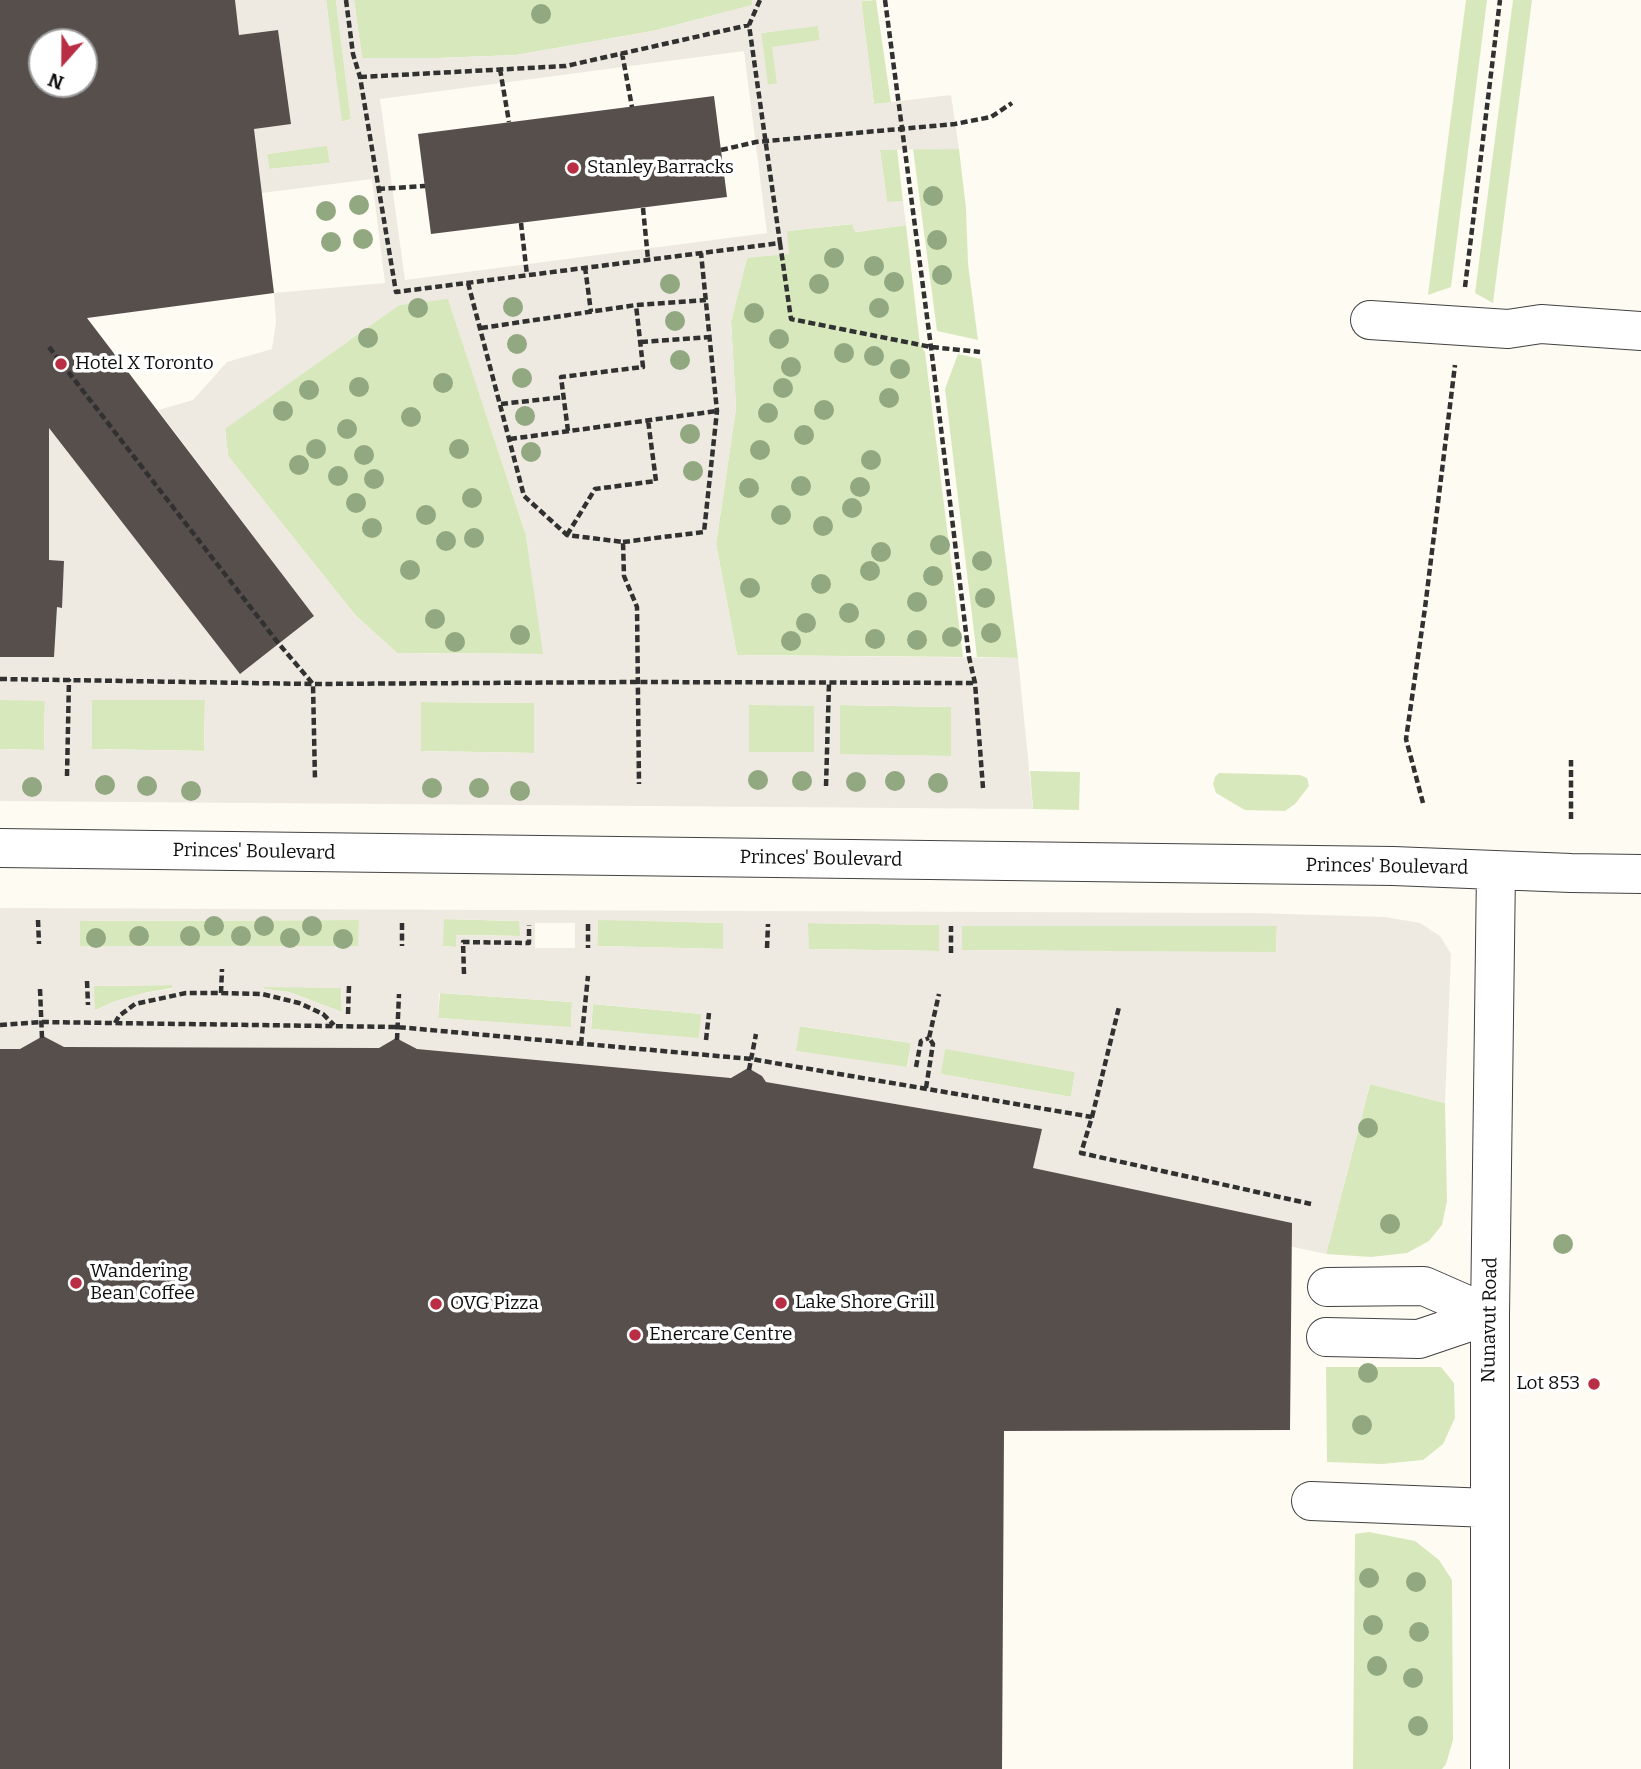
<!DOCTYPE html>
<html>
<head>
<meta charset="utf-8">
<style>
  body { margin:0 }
  #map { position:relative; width:1641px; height:1769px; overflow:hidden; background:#fefbf2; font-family:Bitter,serif }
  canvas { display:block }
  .north { position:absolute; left:28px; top:28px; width:70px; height:70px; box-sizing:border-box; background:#fff; border:2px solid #9f9f9f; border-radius:50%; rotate:201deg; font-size:19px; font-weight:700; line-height:28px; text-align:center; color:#0f0f0f }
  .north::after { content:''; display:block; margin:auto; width:24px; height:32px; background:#b92e44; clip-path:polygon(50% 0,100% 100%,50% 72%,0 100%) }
</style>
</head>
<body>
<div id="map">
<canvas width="1641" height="1769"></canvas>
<div class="north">N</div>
</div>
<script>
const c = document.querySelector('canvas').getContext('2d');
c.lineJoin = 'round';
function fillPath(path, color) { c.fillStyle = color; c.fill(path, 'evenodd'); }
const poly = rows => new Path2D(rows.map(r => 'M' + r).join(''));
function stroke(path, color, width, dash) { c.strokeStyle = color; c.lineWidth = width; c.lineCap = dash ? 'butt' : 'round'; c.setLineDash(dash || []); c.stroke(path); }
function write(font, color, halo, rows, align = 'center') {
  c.font = font + ' Bitter,serif'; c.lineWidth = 7; c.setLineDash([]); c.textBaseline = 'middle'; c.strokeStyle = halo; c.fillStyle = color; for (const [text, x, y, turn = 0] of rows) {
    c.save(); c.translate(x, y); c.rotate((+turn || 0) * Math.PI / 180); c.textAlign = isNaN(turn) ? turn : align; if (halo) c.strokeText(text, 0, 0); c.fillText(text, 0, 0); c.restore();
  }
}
const green = poly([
  [326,0,336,0,351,119,341,122],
  [354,0,752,0,753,5,653,31,516,55,439,58,362,58],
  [876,0,891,103,874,104,861,1],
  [1466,0,1487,0,1451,287,1428,295],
  [1513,0,1532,0,1493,303,1475,293],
  [818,25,820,40,777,84,767,85,761,33],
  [327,145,330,163,269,169,267,154],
  [897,149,903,201,887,203,880,150],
  [913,149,959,149,966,208,968,264,978,340,937,331],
  [853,224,856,232,906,225,920,345,925,352,963,657,737,655,716,544,736,408,731,321,747,258,786,231],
  [448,298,526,535,544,654,397,653,356,616,228,456,225,428,399,305],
  [958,354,981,359,1018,658,977,657,945,389],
  [92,699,205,700,204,751,92,749],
  [0,700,45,700,44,750,0,749],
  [421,702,535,703,534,753,420,751],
  [749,705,814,705,814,752,749,752],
  [840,705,951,707,951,756,840,755],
  [1030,771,1080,772,1079,810,1033,809],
  [1219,773,1300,775,1307,778,1309,786,1295,804,1285,811,1245,810,1216,793,1213,784,1215,777],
  [443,919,520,921,520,936,456,935,456,947,443,946],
  [598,919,724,923,723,949,597,946],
  [359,920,359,946,80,946,80,921],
  [808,923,939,925,939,951,808,949],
  [962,925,1277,926,1276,953,962,950],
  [172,985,172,988,144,993,113,1002,94,1011,93,986],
  [263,986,341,988,342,1012,289,992,264,989],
  [440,993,572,1002,571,1028,438,1018],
  [593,1004,702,1014,699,1039,591,1029],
  [799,1026,911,1043,907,1068,795,1051],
  [945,1048,1075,1072,1071,1097,940,1074],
  [1370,1084,1445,1103,1447,1201,1442,1225,1429,1241,1407,1253,1371,1257,1326,1254],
  [1326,1367,1441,1367,1454,1383,1455,1418,1443,1444,1423,1460,1382,1464,1327,1462],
  [1369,1532,1415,1541,1439,1560,1452,1580,1453,1740,1446,1764,1442,1769,1353,1769,1355,1534]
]);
const plaza = poly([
  [235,0,326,0,342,122,351,119,336,0,354,0,362,58,439,58,516,55,653,31,752,5,752,0,869,0,861,2,874,104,951,95,959,149,880,150,887,202,903,201,906,225,855,232,852,224,787,231,789,254,747,258,731,321,736,408,716,544,737,655,1018,658,1033,809,0,801,0,749,44,750,45,701,0,700,0,657,54,657,57,607,61,608,64,561,49,560,49,428,240,673,314,616,158,410,193,400,227,362,272,349,276,322,274,293,385,283,372,179,262,193,225,166,258,161,254,129,291,123,278,30,239,35],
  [818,26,820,40,772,47,777,84,768,85,761,33],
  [744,51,767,233,405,280,380,99],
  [327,146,330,163,269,169,267,154],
  [448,299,526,535,543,654,397,653,356,616,228,456,225,429,399,305],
  [92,700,205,700,204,751,92,749],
  [421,702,534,703,534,753,421,751],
  [749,705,814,706,814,752,749,752],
  [840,705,951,707,951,756,840,754],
  [0,908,1254,913,1385,917,1420,923,1440,936,1451,954,1445,1103,1370,1084,1326,1254,1028,1190,1041,1129,766,1082,762,1076,749,1070,733,1078,413,1049,397,1040,391,1040,380,1048,59,1047,48,1039,42,1038,29,1044,25,1049,0,1050],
  [444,919,519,921,520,936,456,935,456,947,443,946],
  [359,920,358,946,80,946,80,921],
  [598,920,723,923,723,949,597,946],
  [535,923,575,923,575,948,535,948],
  [808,923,939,925,939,951,809,949],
  [962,926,1277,926,1276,952,962,950],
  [94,986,172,985,172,989,144,993,113,1002,95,1011],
  [263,987,341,988,342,1012,289,992,264,989],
  [439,993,572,1002,571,1027,438,1018],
  [593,1004,701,1014,699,1038,591,1029],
  [800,1026,911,1043,908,1067,796,1051],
  [945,1049,1075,1072,1071,1097,941,1074]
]);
const building = poly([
  [0,0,235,0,239,35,278,30,291,124,254,129,274,293,87,318,314,616,240,674,49,428,49,560,64,561,62,608,57,607,54,657,0,657],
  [42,42,84,42,84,84,42,84],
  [714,96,727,197,431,234,418,134],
  [43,1036,64,1047,379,1048,396,1038,417,1049,731,1078,748,1068,762,1076,766,1082,1042,1129,1033,1168,1292,1223,1290,1430,1004,1431,1002,1769,0,1769,0,1049,20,1049]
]);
const path = poly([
  [346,0,353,54,360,77,396,292,780,243,749,25,760,0],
  [885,0,931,347,969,657,975,683,983,788],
  [622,53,632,107],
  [500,69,509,122],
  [360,77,566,66,749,25],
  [721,150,756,142,955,124,991,117,1012,103],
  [378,189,425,186],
  [643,208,648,259],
  [521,223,527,275],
  [780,243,791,319,931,347,980,352],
  [585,267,591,312],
  [468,283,524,496,567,535,623,542,624,576,637,607,639,784],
  [1465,287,1500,0],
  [481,328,636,305,706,300],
  [641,342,710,337],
  [49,347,279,644,313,684,315,780],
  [501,404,564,397],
  [568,431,561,377,643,367,636,305],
  [510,439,717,411],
  [567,535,595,489,656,481,648,420],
  [623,542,704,532,717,411,701,253],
  [0,679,313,684,638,682,975,683],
  [67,776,69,679],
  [826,786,829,683],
  [1423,803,1406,739,1425,608,1455,365],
  [1571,819,1571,760],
  [38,920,39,944],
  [402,923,402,946],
  [588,924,588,948],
  [767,948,768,924],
  [951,953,951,926],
  [464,974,463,942,529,943,529,925],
  [87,981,88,1005],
  [40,989,42,1038],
  [221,993,222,969],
  [348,1014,349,986],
  [115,1023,119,1016,135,1004,186,993,221,993,262,994,299,1003,323,1014,334,1025],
  [0,1025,41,1022,397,1027,751,1059,1092,1117,1081,1153,1311,1204],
  [397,1040,399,994],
  [706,1040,709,1013],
  [581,1044,588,976],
  [916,1067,921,1041,929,1038],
  [749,1070,756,1034],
  [926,1088,933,1044,929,1038,939,994],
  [1092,1117,1119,1007]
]);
const minor = poly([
  [1370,320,1508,329,1541,324,1641,331],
  [0,848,1393,866,1571,873,1641,874],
  [1327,1287,1424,1286,1490,1315],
  [1326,1337,1419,1339,1490,1315],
  [1311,1501,1489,1508],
  [1490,1769,1490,1315,1496,870]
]);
const trees = [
  [541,14],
  [933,196],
  [359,205],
  [326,211],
  [363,239],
  [937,240],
  [331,242],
  [834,258],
  [874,266],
  [942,275],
  [894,282],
  [670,284],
  [819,284],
  [513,307],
  [418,308],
  [879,308],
  [754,313],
  [675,321],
  [368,338],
  [779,339],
  [517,344],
  [844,353],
  [874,356],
  [680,360],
  [791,367],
  [900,369],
  [522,378],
  [443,383],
  [359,387],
  [783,388],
  [309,390],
  [889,398],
  [824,410],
  [283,411],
  [768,413],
  [525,416],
  [411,417],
  [347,429],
  [690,434],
  [804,435],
  [316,449],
  [459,449],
  [760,450],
  [531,452],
  [364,455],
  [871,460],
  [299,465],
  [693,471],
  [338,476],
  [374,479],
  [801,486],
  [860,487],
  [749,488],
  [472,498],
  [356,503],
  [852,508],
  [426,515],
  [781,515],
  [823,526],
  [372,528],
  [474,538],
  [446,541],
  [940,545],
  [881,552],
  [982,561],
  [410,570],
  [870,571],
  [933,576],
  [821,584],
  [750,588],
  [985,598],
  [917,602],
  [849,613],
  [435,619],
  [806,623],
  [991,633],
  [520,635],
  [952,637],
  [875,639],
  [917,640],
  [791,641],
  [455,642],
  [758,780],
  [802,781],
  [895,781],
  [856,782],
  [938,783],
  [105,785],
  [147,786],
  [32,787],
  [432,788],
  [479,788],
  [191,791],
  [520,791],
  [214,926],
  [264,926],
  [312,926],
  [139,936],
  [190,936],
  [241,936],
  [96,938],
  [290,938],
  [343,939],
  [1368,1128],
  [1390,1224],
  [1563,1244],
  [1368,1373],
  [1362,1425],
  [1369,1578],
  [1416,1582],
  [1373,1625],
  [1419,1632],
  [1377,1666],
  [1413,1678],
  [1418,1726]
];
const markers = [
  [573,168,7,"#b92e44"],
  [61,364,7,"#b92e44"],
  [76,1283,7,"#b92e44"],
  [781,1303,7,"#b92e44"],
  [436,1304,7,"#b92e44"],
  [635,1335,7,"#b92e44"],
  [1594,1384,7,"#b92e44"]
];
const poiNames = [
  ["Stanley Barracks",587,168],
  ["Hotel X Toronto",75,364],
  ["Wandering",90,1272],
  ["Bean Coffee",90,1294],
  ["Lake Shore Grill",795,1303],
  ["OVG Pizza",450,1304],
  ["Enercare Centre",649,1335],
  ["Lot 853",1580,1384,"right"]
];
const streetNames = [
  ["Princes' Boulevard",254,852,1],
  ["Princes' Boulevard",821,859,1],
  ["Princes' Boulevard",1387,867,1],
  ["Nunavut Road",1490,1320,-89]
];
fillPath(green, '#d8e8bd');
fillPath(plaza, '#efeae1');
fillPath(building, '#574f4c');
stroke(minor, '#424242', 40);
stroke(path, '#313131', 4.5, [7, 3.5]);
stroke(minor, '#fff', 38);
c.fillStyle = '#91a880';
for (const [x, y] of trees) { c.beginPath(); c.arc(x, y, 10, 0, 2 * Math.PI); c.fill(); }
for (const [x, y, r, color] of markers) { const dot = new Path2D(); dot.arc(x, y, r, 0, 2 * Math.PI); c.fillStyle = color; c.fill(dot); stroke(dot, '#fff', 2.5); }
write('19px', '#0f0f0f', '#fff', poiNames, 'left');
write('19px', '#0f0f0f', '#fff', streetNames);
</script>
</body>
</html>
